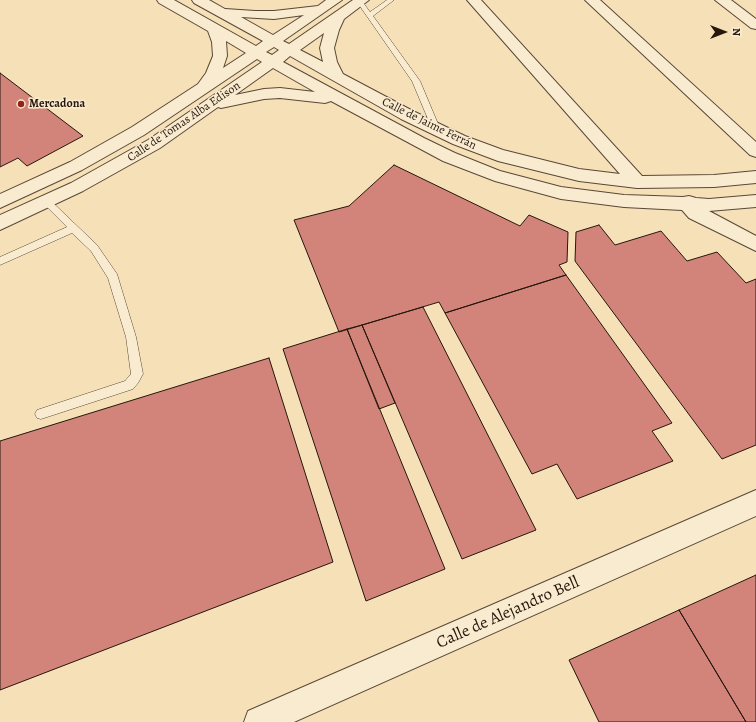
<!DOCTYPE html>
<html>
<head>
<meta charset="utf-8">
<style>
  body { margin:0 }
  #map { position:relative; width:756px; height:722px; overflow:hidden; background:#f6e0b7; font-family:Alegreya,serif }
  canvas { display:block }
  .north { position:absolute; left:704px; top:12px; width:40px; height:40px; -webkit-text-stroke:3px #f9ebd0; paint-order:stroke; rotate:90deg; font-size:11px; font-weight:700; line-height:16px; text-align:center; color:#26160c }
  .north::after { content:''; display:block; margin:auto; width:14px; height:18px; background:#26160c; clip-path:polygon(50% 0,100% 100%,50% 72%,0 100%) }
</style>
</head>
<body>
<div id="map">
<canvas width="756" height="722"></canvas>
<div class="north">N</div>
</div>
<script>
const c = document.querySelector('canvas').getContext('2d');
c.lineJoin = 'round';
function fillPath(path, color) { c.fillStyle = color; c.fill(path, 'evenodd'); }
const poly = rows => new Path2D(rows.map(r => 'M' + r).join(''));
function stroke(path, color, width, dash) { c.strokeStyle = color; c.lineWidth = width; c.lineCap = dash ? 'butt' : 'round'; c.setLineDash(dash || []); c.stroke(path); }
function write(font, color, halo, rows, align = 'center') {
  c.font = font + ' Alegreya,serif'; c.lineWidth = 3; c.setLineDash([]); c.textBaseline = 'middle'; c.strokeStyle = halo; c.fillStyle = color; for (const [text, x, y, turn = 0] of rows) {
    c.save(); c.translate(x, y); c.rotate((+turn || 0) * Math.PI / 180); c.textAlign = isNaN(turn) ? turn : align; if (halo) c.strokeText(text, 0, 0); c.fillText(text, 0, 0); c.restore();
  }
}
const building = poly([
  [0,73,83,136,27,166,18,158,0,167,0,73],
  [394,165,520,226,529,215,568,232,567,262,559,265,566,275,445,313,439,302,339,332,294,220,349,206,394,165],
  [599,225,615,245,661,231,687,261,717,252,746,283,756,279,756,445,722,459,575,261,576,232,599,225],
  [566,275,672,423,652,431,673,461,577,499,557,464,532,474,445,313,566,275],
  [423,307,536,530,462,559,362,325,423,307],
  [362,325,395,403,379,409,347,329,362,325],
  [347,329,445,569,366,601,283,349,347,329],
  [269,358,333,562,0,690,0,441,269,358],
  [756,575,756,722,746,722,679,610,756,575],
  [679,610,746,722,599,722,569,660,679,610]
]);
const lane = poly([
  [387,0,394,0,373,16,420,81,441,131,440,133,434,133,433,131,412,81,357,2,362,1,370,12,387,0],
  [47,199,50,200,97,245,117,274,136,337,143,374,138,383,133,389,41,419,37,418,35,414,37,410,125,381,131,374,126,337,108,278,91,251,72,233,0,265,0,257,67,227,42,202,47,199]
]);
const street = poly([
  [157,0,174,0,256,46,263,41,194,3,192,0,209,0,225,9,255,11,274,11,318,6,326,0,342,0,283,41,289,44,353,0,369,0,344,19,339,30,334,48,337,62,343,74,413,111,465,136,503,150,579,169,620,174,467,0,481,0,642,176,714,175,756,171,756,183,714,187,637,188,579,181,498,161,453,144,401,119,290,56,283,62,424,138,455,153,500,171,561,187,624,195,683,197,689,196,696,198,709,199,756,195,756,207,709,211,756,236,756,251,689,218,682,210,624,207,561,199,495,181,443,161,331,101,325,103,280,98,264,99,221,108,218,107,160,148,83,191,0,230,0,215,71,183,148,140,262,62,257,59,144,135,82,170,0,208,0,194,70,162,132,127,198,84,206,73,213,56,212,42,208,31,159,3,157,0],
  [304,15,273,35,241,17,274,19,304,15],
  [324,33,320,48,323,62,300,50,324,33],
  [226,41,246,53,223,68,227,56,226,41],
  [274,47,279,50,272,55,266,52,274,47],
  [273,68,315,92,280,88,264,89,235,95,273,68],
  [585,0,600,0,756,142,756,157,750,155,585,0],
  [715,0,731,0,756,19,756,29,751,28,715,0],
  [756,490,756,516,294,722,244,722,248,711,756,490]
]);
const markers = [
  [21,104,4,"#8f2418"]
];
const farPoinames = [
  ["Mercadona",29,104]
];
const farStreetnames = [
  ["Calle de Tomas Alba Edison",184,122,-34],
  ["Calle de Jaime Ferrán",429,124,26]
];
const nearStreetnames = [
  ["Calle de Alejandro Bell",508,613,-24]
];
fillPath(building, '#d2847a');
stroke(building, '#26160c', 1);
stroke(lane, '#5a4837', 1);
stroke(street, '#5a4837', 2);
fillPath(lane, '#f9ebd0');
fillPath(street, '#f9ebd0');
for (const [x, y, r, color] of markers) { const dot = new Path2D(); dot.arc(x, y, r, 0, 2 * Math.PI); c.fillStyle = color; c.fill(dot); stroke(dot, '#f9ebd0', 1.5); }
write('bold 12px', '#26160c', '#f9ebd0', farPoinames, 'left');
write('12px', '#26160c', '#f9ebd0', farStreetnames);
write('17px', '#26160c', '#f9ebd0', nearStreetnames);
</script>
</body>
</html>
